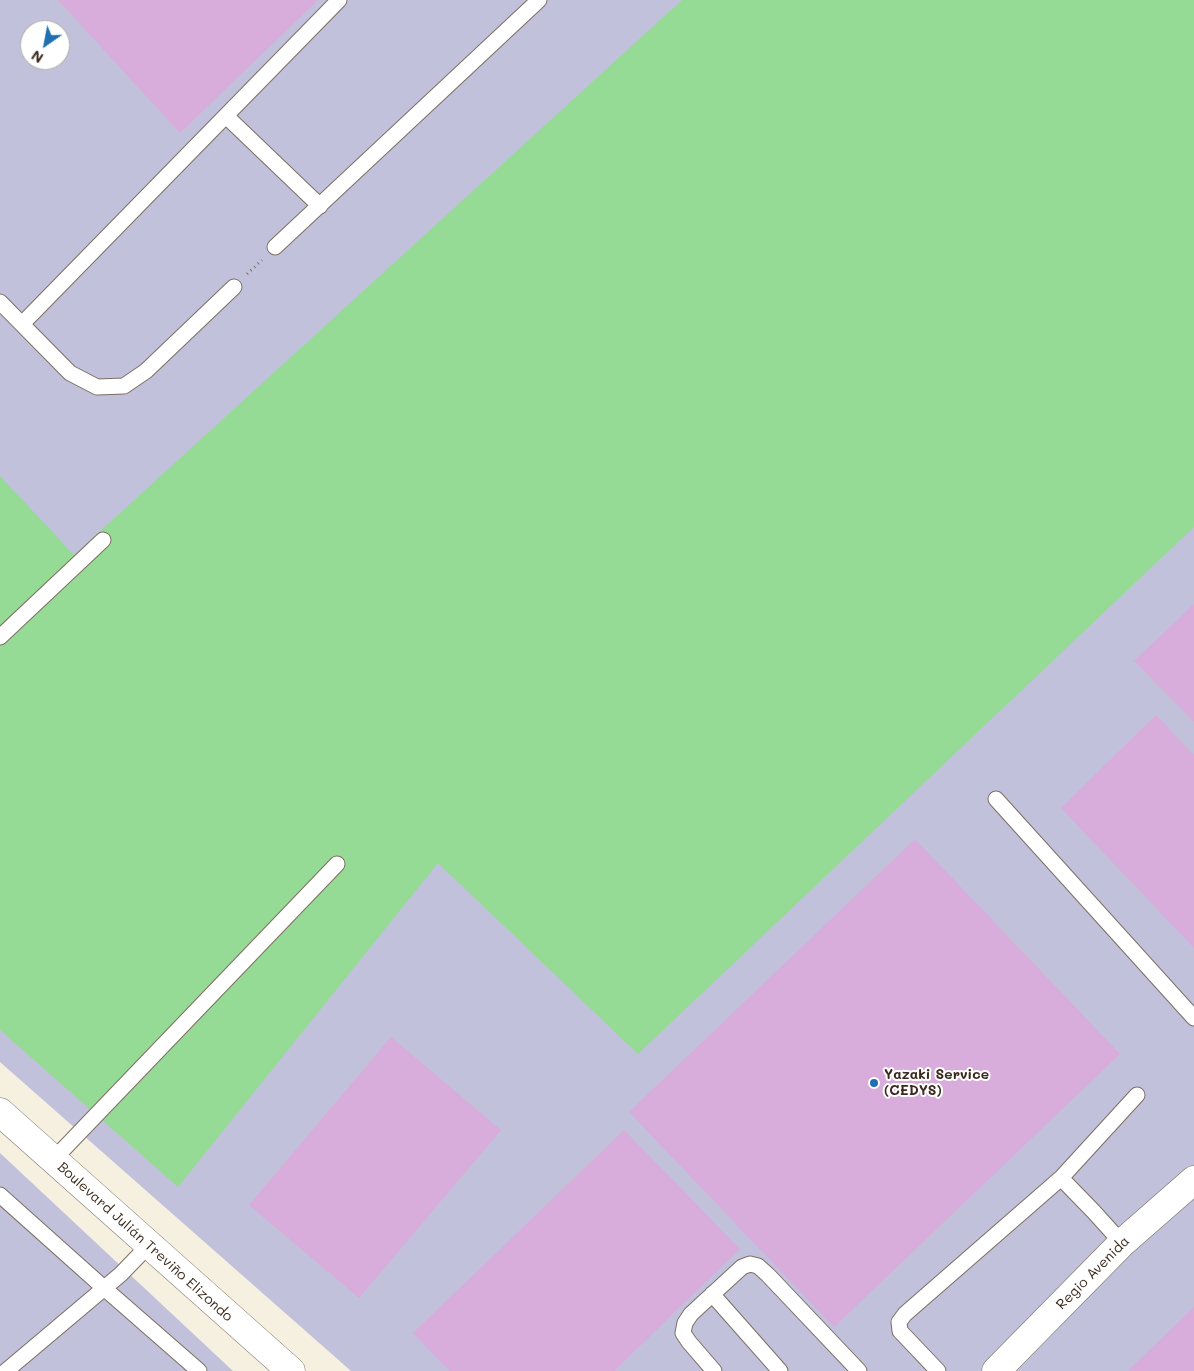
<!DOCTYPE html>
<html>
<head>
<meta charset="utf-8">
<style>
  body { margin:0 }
  #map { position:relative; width:1194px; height:1371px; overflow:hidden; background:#f6f0e0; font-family:Mali,sans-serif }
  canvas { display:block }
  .north { position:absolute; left:20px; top:20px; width:50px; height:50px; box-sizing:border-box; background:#fff; border:1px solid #b1aaa5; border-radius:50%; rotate:213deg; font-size:14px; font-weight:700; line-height:20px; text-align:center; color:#3b2a1e }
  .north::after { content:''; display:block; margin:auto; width:18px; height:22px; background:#1f6fb2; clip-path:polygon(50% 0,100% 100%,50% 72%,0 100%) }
</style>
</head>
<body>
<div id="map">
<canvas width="1194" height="1371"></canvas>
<div class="north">N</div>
</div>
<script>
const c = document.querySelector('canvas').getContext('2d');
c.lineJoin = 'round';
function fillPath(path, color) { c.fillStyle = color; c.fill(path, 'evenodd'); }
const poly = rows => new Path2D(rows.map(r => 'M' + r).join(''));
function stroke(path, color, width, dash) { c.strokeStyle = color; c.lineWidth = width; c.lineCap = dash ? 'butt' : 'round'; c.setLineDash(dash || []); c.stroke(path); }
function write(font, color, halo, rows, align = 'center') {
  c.font = font + ' Mali,sans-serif'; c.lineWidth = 4; c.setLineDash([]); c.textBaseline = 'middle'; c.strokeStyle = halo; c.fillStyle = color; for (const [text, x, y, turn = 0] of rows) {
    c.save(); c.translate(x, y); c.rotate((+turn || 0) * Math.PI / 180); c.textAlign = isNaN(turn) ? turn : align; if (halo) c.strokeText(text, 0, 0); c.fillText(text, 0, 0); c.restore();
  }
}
const industrial = poly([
  [0,0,1194,0,1194,1371,351,1371,0,1062],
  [30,30,60,30,60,60,30,60],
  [0,1153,233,1371,0,1371]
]);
const green = poly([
  [682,0,1194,0,1194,527,638,1054,438,863,178,1187,0,1030,0,476,74,555]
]);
const building = poly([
  [58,0,318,0,180,133],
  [1194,604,1194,722,1134,661],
  [1156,715,1194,755,1194,948,1061,808],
  [915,839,1120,1054,834,1327,629,1112],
  [391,1037,501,1130,359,1298,249,1205],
  [624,1130,740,1249,614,1371,450,1371,413,1333],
  [1194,1307,1194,1371,1128,1371]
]);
const path = poly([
  [247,274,262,260]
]);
const lane = poly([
  [226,116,320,206],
  [275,247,539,0],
  [0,302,70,373,97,387,124,386,146,371,234,287],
  [22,324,339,0],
  [0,637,103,540],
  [996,799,1194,1018],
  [53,1160,337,864],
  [1061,1178,1137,1095],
  [0,1195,104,1288,199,1371],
  [712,1294,780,1371],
  [6,1371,121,1274,149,1245],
  [714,1371,689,1342,683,1333,685,1323,691,1314,742,1267,750,1264,758,1266,768,1275,859,1371],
  [938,1371,900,1331,899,1322,905,1314,1061,1178,1094,1212,1122,1243]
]);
const street = poly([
  [0,1112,291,1371],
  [996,1371,1122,1243,1194,1180]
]);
const markers = [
  [874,1083,5,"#1f6fb2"]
];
const poiNames = [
  ["Yazaki Service",884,1075],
  ["(CEDYS)",884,1091]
];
const streetNames = [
  ["Boulevard Julián Treviño Elizondo",145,1242,42],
  ["Regio Avenida",1093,1273,-45]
];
fillPath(industrial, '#c2c1dc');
fillPath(green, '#95db95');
fillPath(building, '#d8acdb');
stroke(lane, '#7c6f62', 17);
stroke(street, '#7c6f62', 29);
stroke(path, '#7c6f62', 3, [1, 4]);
stroke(lane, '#fff', 15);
stroke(street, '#fff', 28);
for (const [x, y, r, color] of markers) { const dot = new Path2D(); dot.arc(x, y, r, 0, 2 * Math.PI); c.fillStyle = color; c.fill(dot); stroke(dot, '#fff', 2); }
write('bold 14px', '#3b2a1e', '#fff', poiNames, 'left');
write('14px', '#3b2a1e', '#fff', streetNames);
</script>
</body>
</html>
